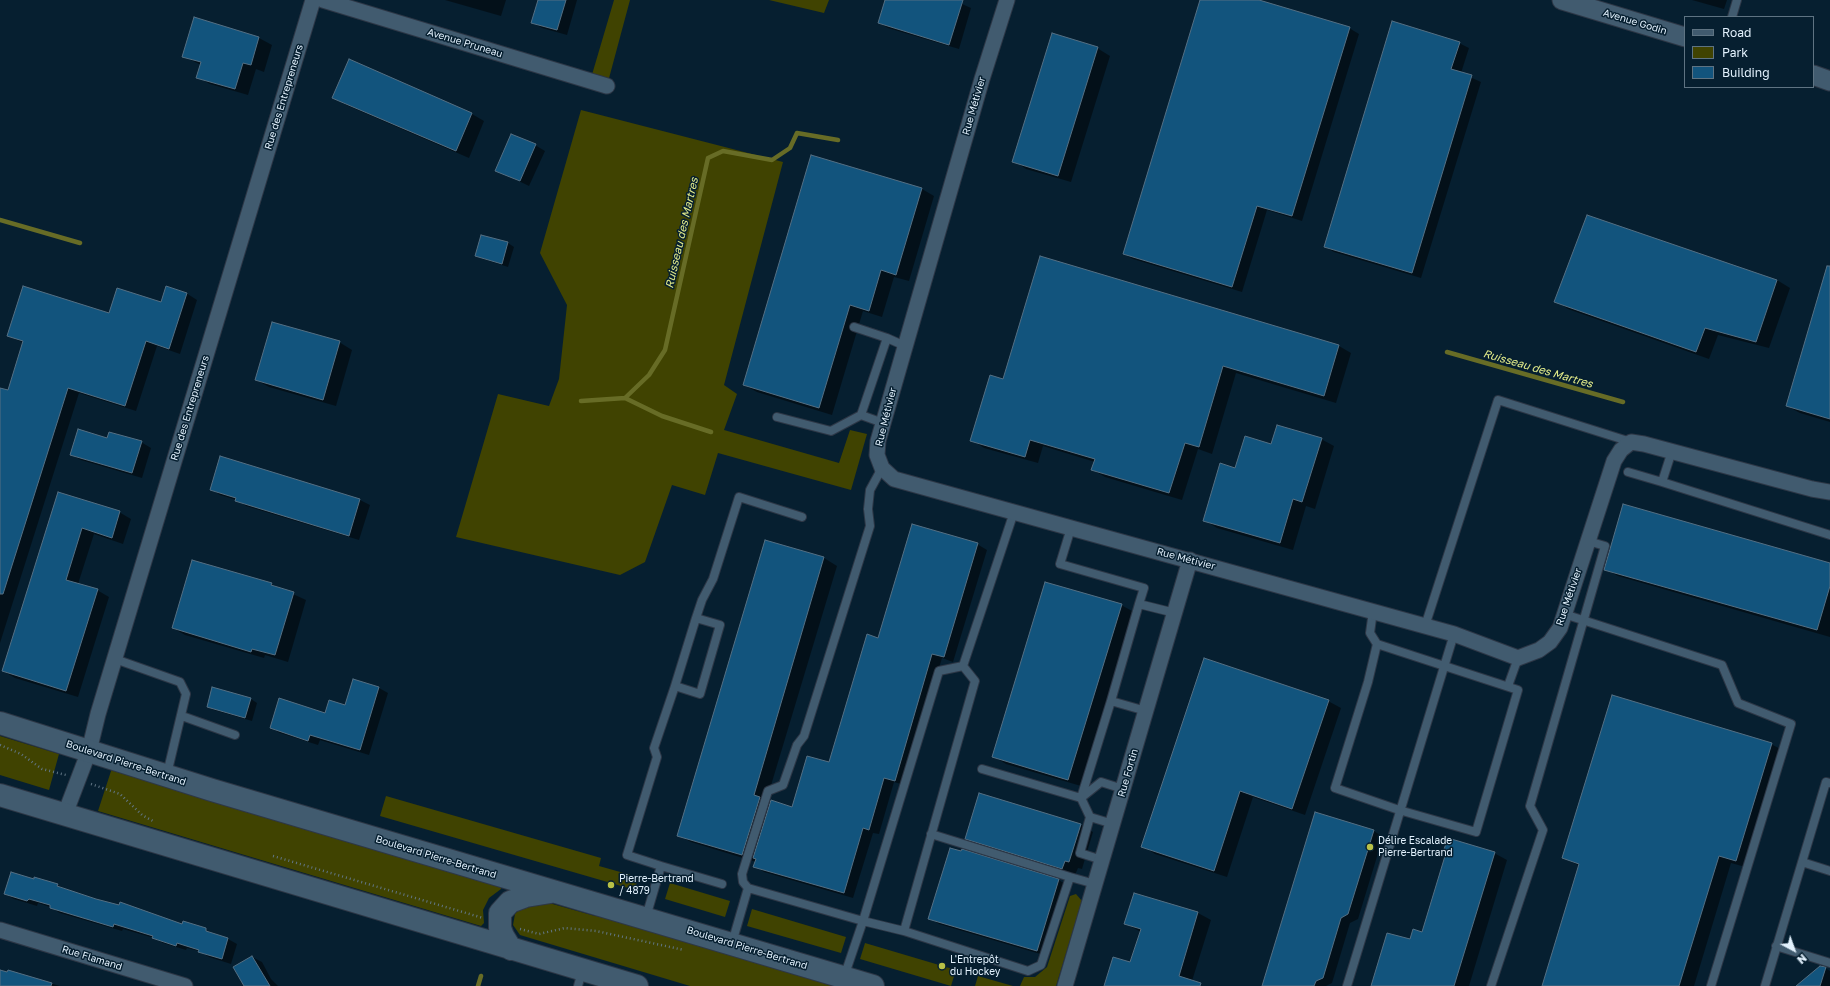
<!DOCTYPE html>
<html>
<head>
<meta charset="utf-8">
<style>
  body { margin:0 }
  #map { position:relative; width:1830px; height:986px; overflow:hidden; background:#061f30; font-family:"Golos Text",sans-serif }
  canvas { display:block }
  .legend { position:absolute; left:1684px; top:16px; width:130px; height:72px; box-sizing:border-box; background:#061f30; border:1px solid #5e7382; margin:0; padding:5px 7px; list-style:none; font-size:12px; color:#e2f1fd }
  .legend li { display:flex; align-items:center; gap:8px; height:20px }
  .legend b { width:20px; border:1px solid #5e7382 }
  .north { position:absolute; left:1774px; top:930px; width:40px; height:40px; -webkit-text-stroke:3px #061f30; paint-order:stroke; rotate:139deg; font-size:11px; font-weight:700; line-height:16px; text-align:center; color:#e2f1fd }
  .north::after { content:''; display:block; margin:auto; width:14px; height:18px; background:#e2f1fd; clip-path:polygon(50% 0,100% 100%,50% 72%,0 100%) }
</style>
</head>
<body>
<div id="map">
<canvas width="1830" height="986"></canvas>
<ul class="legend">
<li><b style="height:5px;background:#415b6f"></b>Road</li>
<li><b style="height:11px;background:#404301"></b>Park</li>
<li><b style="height:11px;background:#12547d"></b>Building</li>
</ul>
<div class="north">N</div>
</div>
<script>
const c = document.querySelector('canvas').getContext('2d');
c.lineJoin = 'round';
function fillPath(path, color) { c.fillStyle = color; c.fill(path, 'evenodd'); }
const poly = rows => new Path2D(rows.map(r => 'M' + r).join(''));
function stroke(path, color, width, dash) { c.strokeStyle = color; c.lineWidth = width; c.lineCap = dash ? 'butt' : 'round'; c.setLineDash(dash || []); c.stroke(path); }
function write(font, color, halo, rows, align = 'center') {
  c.font = font + ' "Golos Text",sans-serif'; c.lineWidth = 3; c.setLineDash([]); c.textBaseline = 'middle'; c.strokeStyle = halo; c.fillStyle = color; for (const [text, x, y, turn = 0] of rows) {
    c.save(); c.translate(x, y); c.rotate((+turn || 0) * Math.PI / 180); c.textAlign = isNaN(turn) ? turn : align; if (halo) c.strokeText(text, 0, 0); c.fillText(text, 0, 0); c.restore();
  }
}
const green = poly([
  [614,0,630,0,608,82,591,78],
  [769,0,829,0,824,13],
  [581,110,783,162,724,385,737,394,724,430,839,463,850,430,867,434,851,490,718,453,705,495,672,485,645,562,620,575,456,537,498,394,549,406,559,379,567,305,540,253],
  [0,736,59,754,49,790,0,775],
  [112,768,501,885,501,889,489,898,483,910,484,923,481,926,98,811],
  [386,796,601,858,599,866,638,877,635,890,380,816],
  [670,883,730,901,725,917,665,899],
  [1076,894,1082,901,1056,986,1020,986,1024,977,1035,977,1047,967,1070,896],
  [535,899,595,916,619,917,842,986,690,986,520,935,513,925,515,914,523,904],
  [752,909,846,937,841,953,747,926],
  [865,943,956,970,951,986,860,959],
  [978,976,1013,986,975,986]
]);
const shadow = poly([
  [445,0,506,0,501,16],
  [539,0,577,0,567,35,542,28,532,22],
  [886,0,953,0,971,8,959,49,888,28,879,23],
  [1201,0,1256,0,1349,28,1359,34,1302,221,1267,210,1242,292,1133,259,1124,254],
  [1692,0,1727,0,1724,9],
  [194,19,259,38,272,45,264,72,256,69,248,95,210,84,197,77,201,65,183,56],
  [1459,43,1469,48,1461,73,1481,82,1421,278,1334,252,1325,247],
  [1097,48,1110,56,1071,182,1026,169,1014,161],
  [349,61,472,114,484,121,469,158,346,105,333,97],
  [535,145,545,151,529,186,496,170],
  [922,189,934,196,909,281,894,277,882,317,863,311,832,415,757,392,744,385],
  [482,236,508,243,514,247,508,267,483,259,476,256],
  [1777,280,1790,288,1769,348,1718,335,1709,359,1568,309,1556,301],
  [1830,289,1830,422,1800,413,1787,406],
  [186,293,197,300,180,354,157,346,136,411,79,393,0,643,0,389,9,391,24,343,8,336,162,303],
  [339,342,352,350,336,406,269,387,256,380],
  [1339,346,1351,353,1336,403,1236,373,1212,454,1198,449,1182,500,1105,477,1093,470,1095,462,1043,446,1038,463,984,448,972,440,1003,380],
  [1321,439,1334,446,1315,509,1306,506,1293,550,1217,528,1204,520,1272,445],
  [141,442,151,448,142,478,81,460,72,455],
  [221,457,360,500,370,505,359,540,246,506,237,500,220,495,211,489],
  [59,493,119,512,131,519,123,544,94,534,78,584,97,590,109,597,78,697,15,678,3,671],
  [766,541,824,558,837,566,766,802,771,804,792,808,830,763,879,639,977,544,987,550,953,662,942,658,904,785,894,782,879,834,873,833,853,898,764,872,755,866,756,862,691,842,678,835],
  [1830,564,1830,637,1618,576,1605,569],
  [271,584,306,600,288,662,265,655,264,658,185,635,173,628],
  [1121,605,1134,612,1081,786,1006,764,993,756],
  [354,680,379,688,388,693,369,755,320,740,318,745,280,733,271,728,326,714,346,706],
  [213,688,251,699,257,703,252,721,214,710,208,707],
  [1328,701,1341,708,1305,815,1253,797,1227,877,1155,854,1143,846],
  [1771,744,1784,751,1749,868,1731,863,1694,986,1543,986,1580,866,1563,858],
  [1316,814,1374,831,1383,837,1358,919,1350,923,1332,983,1326,986,1264,986],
  [1081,825,1093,832,1082,869,1078,868,1075,875,979,846,966,838],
  [962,850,1059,880,1068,886,1047,956,939,924,930,918],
  [1494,853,1507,860,1469,986,1372,986,1411,941,1423,933],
  [57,885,67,890,183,925,184,922,228,939,237,944,231,964,209,957,199,951,187,948,186,950,163,943,154,938,123,929,122,931,60,913,50,907,38,903,37,906,14,899,5,894],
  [1135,894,1198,913,1211,920,1192,981,1200,986,1105,986,1131,963,1141,932,1126,924],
  [252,957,262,962,271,979,278,986,245,986],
  [1825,968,1830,971,1830,986,1798,986],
  [0,971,7,974,8,971,60,986,0,986]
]);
const stream = poly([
  [0,220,80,243],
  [1447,352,1623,402],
  [625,398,662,416,711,432],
  [581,401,625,398,649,375,665,350,708,158,723,151,772,160,790,148,797,133,838,140],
  [478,986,481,976]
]);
const building = poly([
  [538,0,566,0,557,30,531,23,538,0],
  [885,0,963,0,949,45,878,23,885,0],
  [1200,0,1259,0,1350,27,1292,216,1257,206,1232,287,1123,254,1200,0],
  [194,17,259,37,251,65,243,63,235,89,196,78,201,62,182,57,194,17],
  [1392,21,1460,42,1451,69,1472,75,1412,273,1324,247,1392,21],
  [1052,33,1098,47,1058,176,1012,162,1052,33],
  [349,59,472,113,456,151,332,98,349,59],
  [511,134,536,144,520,181,495,171,511,134],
  [811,155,922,188,896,275,881,270,869,311,850,305,819,408,743,385,811,155],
  [1587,215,1777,280,1756,342,1705,328,1696,352,1554,302,1587,215],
  [481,235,508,242,502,264,475,256,481,235],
  [1040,256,1339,345,1324,396,1223,366,1199,447,1185,443,1169,493,1091,470,1095,459,1030,440,1025,457,970,441,990,375,1003,379,1040,256],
  [1827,266,1830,266,1830,419,1786,406,1827,266],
  [23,286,109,313,117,288,161,302,166,286,187,293,169,349,146,341,125,406,68,388,3,594,0,594,0,388,8,390,23,341,7,336,23,286],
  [272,322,340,341,323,400,255,380,272,322],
  [1277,425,1322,438,1302,502,1293,499,1280,543,1203,521,1220,463,1235,468,1245,436,1271,444,1277,425],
  [78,429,107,438,109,432,142,441,132,473,70,455,78,429],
  [220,456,360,499,349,536,235,501,236,498,210,490,220,456],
  [58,492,120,511,112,538,82,528,66,580,98,589,66,691,2,671,58,492],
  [1623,504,1830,563,1830,586,1817,630,1604,570,1623,504],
  [912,524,978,543,944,657,932,654,895,781,884,778,869,830,863,828,844,893,753,867,756,859,753,858,771,800,792,807,807,756,829,762,867,634,878,638,912,524],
  [765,540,824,557,754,795,760,797,742,855,677,836,765,540],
  [192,560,272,583,271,585,294,592,275,655,252,649,251,652,172,628,192,560],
  [1045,582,1122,604,1068,780,992,757,1045,582],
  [1204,658,1329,700,1292,809,1240,791,1214,871,1141,847,1204,658],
  [353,679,379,687,360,750,310,735,308,741,270,728,279,698,325,713,329,700,345,705,353,679],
  [212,687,251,698,245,718,207,707,212,687],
  [1612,695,1772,743,1736,861,1719,856,1679,986,1542,986,1579,864,1562,858,1612,695],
  [979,793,1081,824,1069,862,1065,861,1062,869,965,839,979,793],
  [1315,812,1374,830,1348,914,1341,918,1323,978,1316,981,1314,986,1262,986,1315,812],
  [1448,838,1495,852,1454,986,1371,986,1387,933,1410,939,1413,929,1422,932,1445,856,1442,855,1448,838],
  [950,848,961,851,962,849,1059,879,1037,951,928,919,950,848],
  [11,872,34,879,34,877,58,884,57,886,96,899,119,905,120,902,182,924,183,921,206,928,206,931,228,938,222,959,198,952,199,950,177,943,176,946,152,938,153,936,114,924,113,927,50,908,50,905,29,899,27,901,4,894,11,872],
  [1134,893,1198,912,1179,976,1201,983,1200,986,1104,986,1113,957,1130,962,1141,929,1124,924,1134,893],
  [252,956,270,986,244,986,233,967,252,956],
  [1820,966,1826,967,1820,986,1796,986,1820,966],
  [0,970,7,972,8,970,52,983,51,986,0,986,0,970]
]);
const path = poly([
  [0,745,21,754,42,769,66,775],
  [91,784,120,794,142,815,153,821],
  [273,856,483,918],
  [520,929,539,934,565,928,596,931,684,950]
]);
const service = poly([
  [1732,17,1737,0],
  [854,327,887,338,905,346],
  [861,415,883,423],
  [777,417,831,431,861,415,887,338],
  [1628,472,1662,482,1672,451],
  [1662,482,1830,535],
  [1071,528,1060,564,1144,588,1139,604],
  [1373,611,1370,633,1377,644],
  [1564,614,1722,665,1738,703,1791,724,1711,986],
  [696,618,702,600,713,579,739,497,802,517],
  [1425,626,1498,400,1631,442],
  [1377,644,1518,690,1476,832,1399,810,1335,788,1368,682,1377,644],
  [115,659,180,682,186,694,167,774],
  [963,666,975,681,904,931,863,921,939,671,963,666],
  [963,666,1014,512],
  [1508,686,1518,658],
  [1111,701,1139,604,1175,613],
  [182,716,235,735],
  [982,769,1081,798,1111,701,1146,711],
  [1090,817,1081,798,1101,782,1123,789],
  [1102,860,1080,853,1090,817,1113,824],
  [1802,862,1830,871],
  [661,866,627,855,657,757,654,748,675,686,700,694,720,625,696,618,675,686],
  [1070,877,1095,884],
  [748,888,863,921,844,977],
  [646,917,661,866,722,884],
  [904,931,1028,971,1041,965,1070,877,931,834],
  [732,943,748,888,743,882,742,874,768,791,783,785,797,745,804,736,870,526,868,509,870,490,882,468],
  [1776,946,1830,963],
  [578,986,582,971],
  [1347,986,1454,634],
  [1491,986,1543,830,1530,806,1605,546,1588,541],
  [1765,986,1826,782,1830,783]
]);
const minor = poly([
  [323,0,607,86],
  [1007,0,982,79,878,441,877,455,882,468,894,479,1454,634,1518,658,1539,650,1550,642,1560,628,1614,461,1621,450,1631,442,1644,444,1812,489,1830,492],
  [65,814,89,751,98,714,313,0],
  [0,930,185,986],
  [1065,986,1190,560]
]);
const tertiary = poly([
  [1562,0,1685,37],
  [1813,75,1830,81]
]);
const secondary = poly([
  [0,723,212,790,873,986],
  [0,795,637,986],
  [511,949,503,936,500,928,500,913,510,902,526,896,551,892]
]);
const markers = [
  [1370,847,4,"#b8c147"],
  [611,885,4,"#b8c147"],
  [942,966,4,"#b8c147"]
];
const streetNames = [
  ["Avenue Godin",1635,22,17],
  ["Avenue Pruneau",465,43,17],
  ["Rue des Entrepreneurs",284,97,-73],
  ["Rue Métivier",974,106,-74],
  ["Rue des Entrepreneurs",190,408,-73],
  ["Rue Métivier",886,417,-76],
  ["Rue Métivier",1186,559,15],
  ["Rue Métivier",1569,597,-71],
  ["Boulevard Pierre-Bertrand",126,763,18],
  ["Rue Fortin",1128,773,-74],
  ["Boulevard Pierre-Bertrand",436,857,17],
  ["Boulevard Pierre-Bertrand",747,948,17],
  ["Rue Flamand",92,958,17]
];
const poiNames = [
  ["Délire Escalade",1378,841],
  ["Pierre-Bertrand",1378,853],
  ["Pierre-Bertrand",619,879],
  ["/ 4879",619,891],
  ["L'Entrepôt",950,960],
  ["du Hockey",950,972]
];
const waterNames = [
  ["Ruisseau des Martres",682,233,-77],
  ["Ruisseau des Martres",1538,369,16]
];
fillPath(green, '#404301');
fillPath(shadow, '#0007');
stroke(stream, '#676c26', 4.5);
fillPath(building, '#12547d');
stroke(building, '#546f83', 1);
stroke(service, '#2d3746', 10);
stroke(minor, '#2d3746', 17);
stroke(tertiary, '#2d3746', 21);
stroke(secondary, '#2d3746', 24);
stroke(path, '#627786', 2.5, [1, 3]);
stroke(service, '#415b6f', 8);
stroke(minor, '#415b6f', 15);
stroke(tertiary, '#415b6f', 19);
stroke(secondary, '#415b6f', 22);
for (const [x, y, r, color] of markers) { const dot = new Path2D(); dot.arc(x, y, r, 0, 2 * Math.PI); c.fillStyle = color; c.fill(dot); stroke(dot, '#061f30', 1.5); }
write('10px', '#e2f1fd', '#061f30', streetNames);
write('10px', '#e2f1fd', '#061f30', poiNames, 'left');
write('italic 11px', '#e4ed8a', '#061f30', waterNames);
</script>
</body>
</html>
